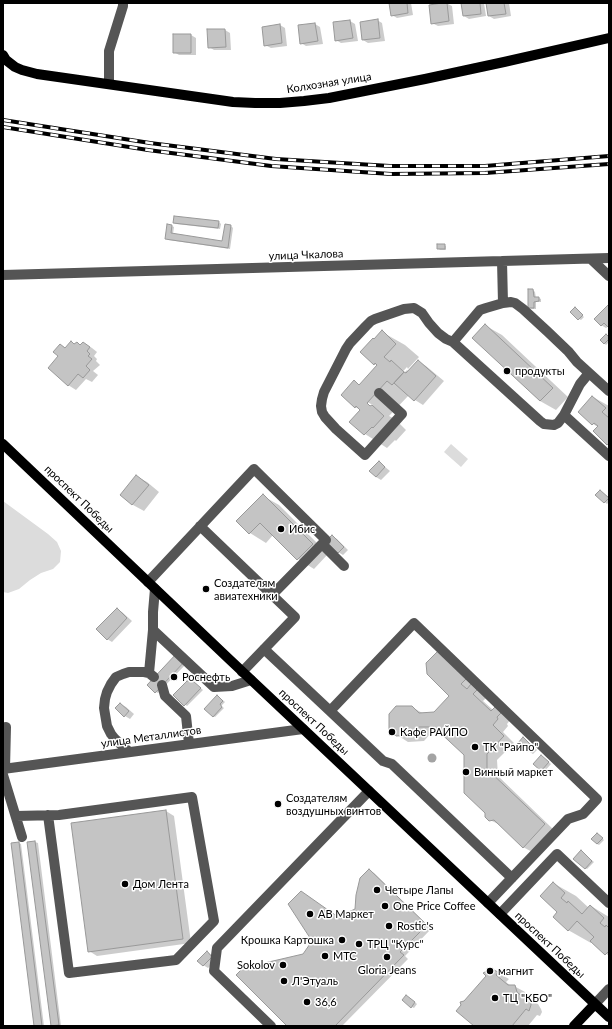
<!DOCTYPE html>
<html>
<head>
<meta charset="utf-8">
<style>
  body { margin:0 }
  #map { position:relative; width:612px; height:1029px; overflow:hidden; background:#fff; font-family:Lato,sans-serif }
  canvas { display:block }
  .frame { position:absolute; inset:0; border:4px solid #000; pointer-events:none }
</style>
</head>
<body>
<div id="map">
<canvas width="612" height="1029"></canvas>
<div class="frame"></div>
</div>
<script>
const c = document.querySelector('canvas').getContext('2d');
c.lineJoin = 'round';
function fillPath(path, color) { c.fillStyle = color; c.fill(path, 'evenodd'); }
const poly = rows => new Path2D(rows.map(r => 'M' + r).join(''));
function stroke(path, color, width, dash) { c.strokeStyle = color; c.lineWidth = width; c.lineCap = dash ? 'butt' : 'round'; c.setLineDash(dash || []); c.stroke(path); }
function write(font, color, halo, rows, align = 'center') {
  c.font = font + ' Lato,sans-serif'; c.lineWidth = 3; c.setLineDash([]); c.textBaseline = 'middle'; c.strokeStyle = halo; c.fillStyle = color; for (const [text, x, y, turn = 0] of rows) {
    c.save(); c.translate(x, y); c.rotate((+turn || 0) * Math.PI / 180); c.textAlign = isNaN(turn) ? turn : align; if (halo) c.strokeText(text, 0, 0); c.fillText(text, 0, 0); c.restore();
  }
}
const green = poly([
  [451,444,468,459,461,467,444,452],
  [3,501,48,534,57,542,61,551,60,562,53,569,41,573,30,580,19,589,8,593,3,592]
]);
const water = poly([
  '427.5 758a4.5 4.5 0 1 1 9 0a4.5 4.5 0 1 1-9 0Z'
]);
const shadow = poly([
  [390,3,411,3,413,15,397,18,392,15],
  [446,3,452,6,454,24,438,26,432,23],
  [462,3,484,3,486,16,469,19,464,16],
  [487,3,509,3,511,16,494,19,489,16],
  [377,20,382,23,385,41,368,43,363,40,361,23],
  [350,21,355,24,358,41,341,43,336,40,334,23],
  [315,24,320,27,323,44,306,46,301,43,299,26],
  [280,25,285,28,287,46,271,48,265,45],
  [208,30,225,30,230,33,231,50,214,50,209,47],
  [191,35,196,38,196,55,179,55,174,52],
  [219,222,221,224,220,229,176,224,174,223],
  [172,226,174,227,173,234,223,242,231,226,233,228,230,249,168,240,166,238],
  [444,245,446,246,446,250,440,250,438,248],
  [529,290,533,290,535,292,536,298,539,298,541,299,541,302,536,302,536,309,532,309,529,308],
  [609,305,609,326,606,328,601,325],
  [577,310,584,317,581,320,579,319],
  [486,326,502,335,568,397,556,410,540,401,474,338],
  [382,332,405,345,419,357,407,370,409,372,418,361,426,366,444,381,423,405,415,400,409,395,389,416,395,419,406,430,396,441,395,440,387,448,365,434,361,410,355,407,354,382,360,385,377,365,374,364,374,340],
  [407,367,408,369,399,378,398,377],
  [365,401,373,405,371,407,364,403],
  [606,335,609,337,609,342,606,345,604,343],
  [71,342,75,345,77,343,81,346,84,343,92,348,97,352,94,356,97,359,96,361,100,365,93,371,98,375,92,382,86,379,76,390,68,385,59,356,61,345,66,348],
  [593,397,609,406,609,445,594,431,598,427,593,424],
  [379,462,390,471,381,480,376,477],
  [136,476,147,482,159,492,144,511,133,505,121,495],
  [602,492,609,498,609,502,607,504,596,495],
  [263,496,279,505,328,554,314,569,298,559,273,535,266,543,250,533],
  [332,536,337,539,348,550,343,555,338,552],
  [117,609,122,612,132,621,112,642,107,639],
  [438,652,487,697,483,701,493,710,495,708,511,719,507,724,508,726,503,732,514,743,497,760,498,776,555,831,534,853,523,847,502,826,490,820,465,754,442,732,431,733,424,741,408,742,397,735,412,707,424,714,434,713,451,696],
  [178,654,188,662,158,693,156,692],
  [193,682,203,690,187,706,174,695],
  [220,698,225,702,221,706,224,708,215,717,213,716],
  [120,704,126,707,134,714,130,719,125,716],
  [523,739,528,742,537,750,533,754,528,751,519,743],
  [541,756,551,764,544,772,534,764],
  [166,811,174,816,191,943,97,956,89,951],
  [599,835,604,840,599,845,597,844],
  [35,842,38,843,61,1026,52,1025,28,843],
  [19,843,21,844,44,1026,35,1026,12,844],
  [583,853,594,862,587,869,585,868],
  [369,870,374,873,431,929,405,956,408,959,342,1026,289,1026,304,955,339,918,356,910],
  [553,883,576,896,589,908,591,906,609,917,609,956,592,942,591,943,568,930,559,912],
  [207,952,212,955,217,960,208,968,203,965],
  [495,971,509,979,506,982,511,986,514,986,525,992,527,998,538,1004,541,1009,542,1012,540,1016,537,1015,528,1026,476,1026,465,1002],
  [409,997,417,1004,414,1008,412,1007]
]);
const building = poly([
  [389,3,407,3,408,13,391,16,389,3],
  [442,3,447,3,449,21,431,24,429,5,442,3],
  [461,3,480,3,481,14,463,16,461,3],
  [486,3,504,3,506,14,488,16,486,3],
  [378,19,380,38,362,40,360,22,378,19],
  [350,20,353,38,335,41,333,22,350,20],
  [315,23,318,41,300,44,298,25,315,23],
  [280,24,282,43,264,46,262,27,280,24],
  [207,29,225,29,226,47,208,48,207,29],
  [173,34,191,34,191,53,173,53,173,34],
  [174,216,219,221,218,228,173,223,174,216],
  [167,224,172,225,171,233,222,241,225,224,231,225,228,248,165,239,167,224],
  [437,244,445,244,445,249,437,249,437,244],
  [528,289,533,289,534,297,539,297,539,301,534,302,534,308,528,308,528,289],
  [609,304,609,328,604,323,601,326,594,319,609,304],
  [575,307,583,315,578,320,570,312,575,307],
  [485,324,553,388,540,401,472,338,485,324],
  [382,330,396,344,384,357,390,362,391,360,404,372,392,385,387,381,367,403,370,406,372,405,384,416,373,428,372,427,364,435,349,422,360,410,356,406,355,408,341,395,354,380,359,385,377,365,375,363,374,365,360,352,373,338,374,339,382,330],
  [606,334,609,337,609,339,604,344,600,340,606,334],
  [71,341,74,344,77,342,80,345,83,342,90,347,87,351,90,354,88,356,92,359,86,366,90,370,83,378,78,374,68,386,48,368,58,356,53,352,60,344,65,348,71,341],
  [418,360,436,376,414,401,394,383,404,372,406,373,418,360],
  [592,396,606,408,602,412,609,418,609,443,607,445,593,431,598,426,594,423,592,425,578,412,592,396],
  [379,461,385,467,376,477,369,471,379,461],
  [136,475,149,485,132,505,120,495,136,475],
  [600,490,609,498,604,503,595,495,600,490],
  [263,494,313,544,297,560,260,523,249,534,236,521,263,494],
  [332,535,344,547,338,553,326,541,332,535],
  [117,608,127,618,107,640,96,629,117,608],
  [438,651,467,678,461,684,467,689,471,684,477,690,473,694,491,711,495,707,501,713,497,717,498,719,493,725,504,736,487,754,487,769,545,824,523,848,494,820,489,821,485,817,485,813,464,793,464,755,434,727,419,727,413,735,396,736,389,729,389,714,396,706,412,706,419,713,434,712,449,696,427,674,426,663,438,651],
  [178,652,186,660,155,693,147,685,178,652],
  [187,681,193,681,201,688,184,706,173,695,187,681],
  [217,695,223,701,220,704,222,707,213,717,204,709,217,695],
  [120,703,129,711,124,717,115,708,120,703],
  [523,737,533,747,527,752,518,743,523,737],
  [541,755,549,762,541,771,533,764,541,755],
  [166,810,183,939,88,952,71,823,166,810],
  [597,833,603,838,597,844,591,839,597,833],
  [35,841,59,1025,51,1026,27,842,35,841],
  [19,842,42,1026,34,1026,11,843,19,842],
  [581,850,592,861,585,869,573,859,581,850],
  [369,869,427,925,400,952,404,955,335,1026,287,1026,236,975,243,968,303,954,312,941,288,904,301,891,338,917,355,909,356,895,360,878,369,869],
  [553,882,565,893,561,898,567,903,568,901,582,914,590,905,604,918,600,923,605,927,606,925,609,928,609,951,605,955,590,941,594,937,577,921,568,931,553,917,557,912,540,896,553,882],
  [207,951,212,957,203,966,197,961,207,951],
  [492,969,498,972,496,975,508,985,515,985,517,992,525,999,527,997,531,1002,531,1005,529,1011,526,1009,512,1026,474,1026,456,1011,461,1005,460,1002,464,1001,486,976,483,973,489,970,492,969],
  [406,995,415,1002,411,1008,402,1000,406,995]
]);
const minor = poly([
  [109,84,109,51,123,6,123,3],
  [591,259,609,276],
  [502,261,503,303],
  [3,275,609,258],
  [453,342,480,310,486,308,503,303,511,302,515,303,523,309,548,332,568,351,577,362,609,391],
  [589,373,580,384,564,415,609,456],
  [379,393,402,414,365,455,336,429,325,417,322,412,321,406,322,399,324,392,346,349,350,343,366,326,371,321,375,319,404,309,414,308,422,313,429,323,438,333,446,339,453,342,540,421,544,424,554,425,558,423,564,415],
  [200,526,295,617,242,672],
  [322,544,344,566],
  [148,582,254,469,326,540,272,595],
  [155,589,153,612,153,630,214,687,232,686,251,680],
  [264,649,330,711,414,623,597,799,583,814,568,819,488,903],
  [149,673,153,630],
  [162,685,165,696,186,716,189,744],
  [330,711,383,761,392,764,512,878],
  [129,752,115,739,111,734,107,726,104,708,105,699,107,692,111,684,116,677,123,674,129,672,144,672,149,673,154,677],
  [3,769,303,729],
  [5,769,6,727],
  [3,775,22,837],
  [16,816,59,815,192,797,214,921,176,960,69,973,48,815],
  [500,914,557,854,609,903],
  [595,1004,609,989],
  [271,1026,214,971,217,948,369,791]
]);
const major = poly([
  [3,55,6,60,15,67,22,70,37,74,233,102,255,103,280,103,304,101,329,98,425,79,504,62,609,38],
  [3,444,229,659,609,1017],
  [574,1026,595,1004]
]);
const rail = poly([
  [3,120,150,143,276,159,390,166,485,166,609,156],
  [3,127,148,150,271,166,391,174,485,173,609,164]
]);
const markers = [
  [507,371,4,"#000"],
  [281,529,4,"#000"],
  [206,589,4,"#000"],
  [174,677,4,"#000"],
  [392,732,4,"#000"],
  [475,747,4,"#000"],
  [466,772,4,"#000"],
  [278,804,4,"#000"],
  [125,884,4,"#000"],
  [377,890,4,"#000"],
  [385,906,4,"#000"],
  [310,914,4,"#000"],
  [389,926,4,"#000"],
  [342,940,4,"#000"],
  [359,944,4,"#000"],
  [325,956,4,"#000"],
  [387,957,4,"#000"],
  [283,965,4,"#000"],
  [490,971,4,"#000"],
  [284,981,4,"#000"],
  [495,998,4,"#000"],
  [307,1002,4,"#000"]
];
const streetNames = [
  ["Колхозная улица",329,83,-9],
  ["улица Чкалова",306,255,-2],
  ["проспект Победы",79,499,44],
  ["проспект Победы",314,722,43],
  ["улица Металлистов",151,737,-8],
  ["проспект Победы",550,945,43]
];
const poiNames = [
  ["продукты",515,371],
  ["Ибис",289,529],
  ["Создателям",214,583],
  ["авиатехники",214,596],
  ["Роснефть",182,677],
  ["Кафе РАЙПО",400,732],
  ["ТК \"Райпо\"",483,747],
  ["Винный маркет",474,772],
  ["Создателям",286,798],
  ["воздушных винтов",286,811],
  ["Дом Лента",133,884],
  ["Четыре Лапы",385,890],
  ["One Price Coffee",393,906],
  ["АВ Маркет",318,914],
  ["Rostic's",397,926],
  ["Крошка Картошка",334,940,"right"],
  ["ТРЦ \"Курс\"",367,944],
  ["МТС",333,956],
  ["Sokolov",275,965,"right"],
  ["Gloria Jeans",387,970,"center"],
  ["магнит",498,971],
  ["Л'Этуаль",292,981],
  ["ТЦ \"КБО\"",503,998],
  ["36,6",315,1002]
];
fillPath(green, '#dcdcdc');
fillPath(water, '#a3a3a3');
fillPath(shadow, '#0003');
fillPath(building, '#c4c4c4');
stroke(building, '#999', 1);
stroke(minor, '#555', 10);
stroke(major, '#000', 10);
stroke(rail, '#000', 4);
stroke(rail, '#fff', 2.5, [8]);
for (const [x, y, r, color] of markers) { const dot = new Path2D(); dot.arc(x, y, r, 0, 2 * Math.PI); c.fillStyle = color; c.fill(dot); stroke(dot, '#fff', 1.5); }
write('11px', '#000', '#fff', streetNames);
write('11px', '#000', '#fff', poiNames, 'left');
</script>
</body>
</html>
